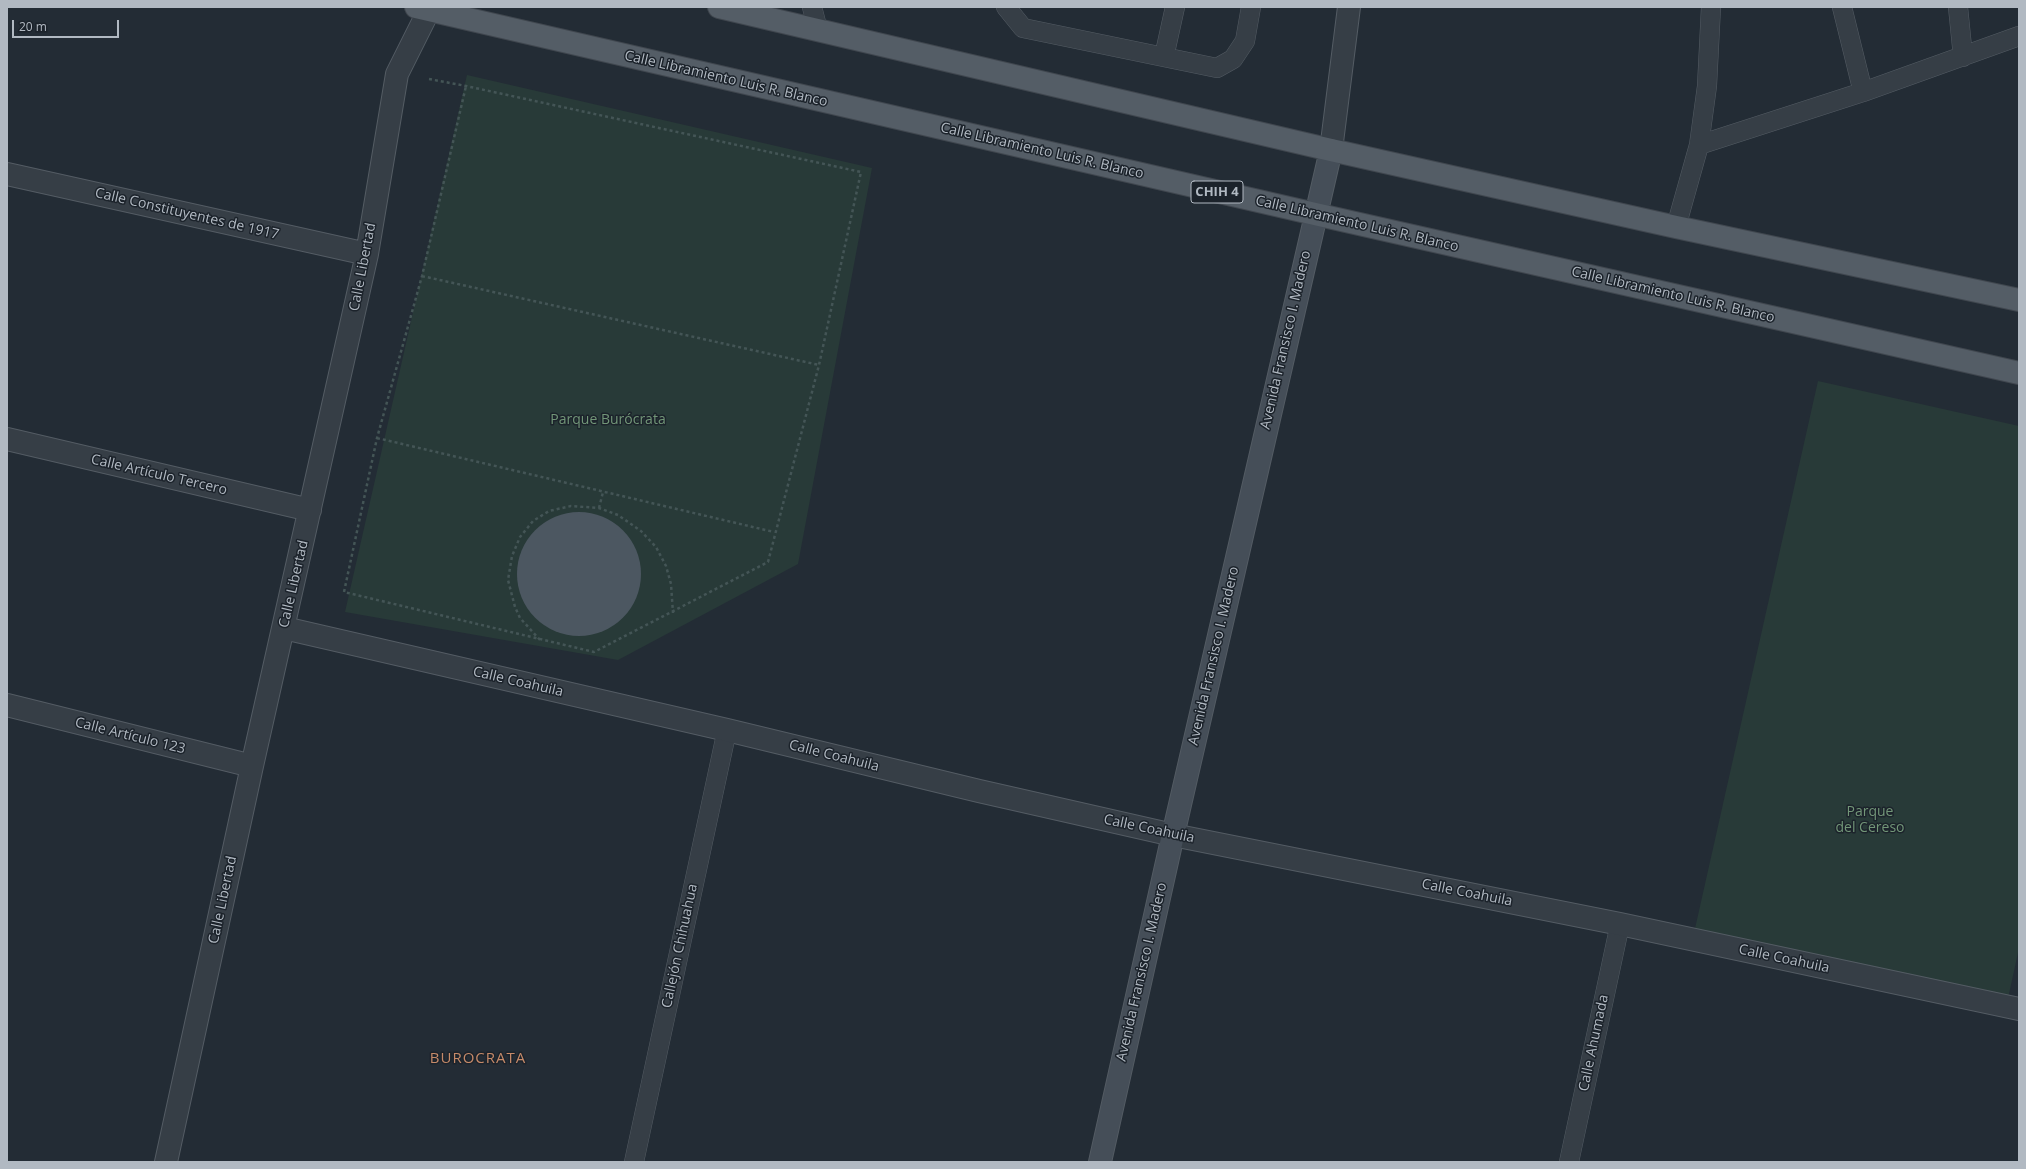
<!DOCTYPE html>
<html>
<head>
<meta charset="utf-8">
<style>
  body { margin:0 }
  #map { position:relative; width:2026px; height:1169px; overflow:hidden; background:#232c35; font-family:"Open Sans",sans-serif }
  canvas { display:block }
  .frame { position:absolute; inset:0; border:8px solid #b1b9c2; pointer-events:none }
  .scale { position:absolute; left:12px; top:20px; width:107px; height:18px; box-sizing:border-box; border:2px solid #b1b9c2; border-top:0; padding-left:5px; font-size:12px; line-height:14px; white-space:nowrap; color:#b1b9c2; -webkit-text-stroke:3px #1c232b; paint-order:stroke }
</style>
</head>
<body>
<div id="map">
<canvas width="2026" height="1169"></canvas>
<div class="frame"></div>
<div class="scale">20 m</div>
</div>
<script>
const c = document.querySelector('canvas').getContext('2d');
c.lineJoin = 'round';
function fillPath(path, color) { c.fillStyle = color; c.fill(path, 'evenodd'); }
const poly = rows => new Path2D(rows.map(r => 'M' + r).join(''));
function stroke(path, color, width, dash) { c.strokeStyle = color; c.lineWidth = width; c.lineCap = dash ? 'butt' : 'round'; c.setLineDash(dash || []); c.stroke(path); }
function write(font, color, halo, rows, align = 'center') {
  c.font = font + ' "Open Sans",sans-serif'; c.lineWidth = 3; c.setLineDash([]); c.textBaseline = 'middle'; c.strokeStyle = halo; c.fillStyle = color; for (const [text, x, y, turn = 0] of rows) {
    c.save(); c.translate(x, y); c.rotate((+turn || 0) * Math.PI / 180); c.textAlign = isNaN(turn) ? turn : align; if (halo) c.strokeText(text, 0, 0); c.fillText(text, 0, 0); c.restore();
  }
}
const green = poly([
  [467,75,872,168,798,564,618,660,345,612],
  [1818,381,2019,426,2019,948,2007,1003,1694,933]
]);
const building = poly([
  '517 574a62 62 0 1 1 124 0a62 62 0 1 1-124 0Z'
]);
const path = poly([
  [429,79,466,86,861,172,819,365,768,562,594,652,344,592,377,438,422,276,466,86],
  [422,276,819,365],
  [377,438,774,532],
  [599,508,603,492],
  [540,640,520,618,515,607,508,580,512,556,520,537,533,521,549,511,571,506,599,508,618,515,641,531,656,547,666,566,671,584,673,613]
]);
const lane = poly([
  [812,7,818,30],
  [1006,7,1023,28,1217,68,1233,59,1245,41,1251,7],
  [1842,7,1863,92],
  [1958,7,1963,57],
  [1164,57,1175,7],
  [1699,145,1863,92,2019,36],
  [1676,227,1699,145,1707,86,1711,7],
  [634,1162,727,730],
  [1569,1162,1620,924]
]);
const street = poly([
  [1331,150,1349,7],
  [7,174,367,254],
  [7,439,310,510],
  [284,628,727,730,979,791,1173,835,1620,924,2019,1009],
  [7,705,252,766],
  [166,1162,252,766,367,254,397,74,429,10]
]);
const secondary = poly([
  [1100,1162,1173,835,1331,150]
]);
const primary = poly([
  [416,7,1315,214,2019,373],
  [719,7,1331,150,1676,227,2019,300]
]);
const shields = [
  [1217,192,52]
];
const shieldNames = [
  ["CHIH 4",1217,192]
];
const streetNames = [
  ["Calle Libramiento Luis R. Blanco",726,79,13],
  ["Calle Libramiento Luis R. Blanco",1042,151,13],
  ["Calle Constituyentes de 1917",187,214,13],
  ["Calle Libramiento Luis R. Blanco",1357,224,13],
  ["Calle Libertad",363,267,-79],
  ["Calle Libramiento Luis R. Blanco",1673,295,13],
  ["Avenida Fransisco I. Madero",1286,340,-77],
  ["Calle Artículo Tercero",159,475,13],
  ["Calle Libertad",294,584,-77],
  ["Avenida Fransisco I. Madero",1214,656,-77],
  ["Calle Coahuila",518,682,13],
  ["Calle Artículo 123",130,736,14],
  ["Calle Coahuila",834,756,14],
  ["Calle Coahuila",1149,829,12],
  ["Calle Coahuila",1467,893,11],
  ["Calle Libertad",223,900,-78],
  ["Callejón Chihuahua",680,946,-78],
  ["Calle Coahuila",1784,959,12],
  ["Avenida Fransisco I. Madero",1142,972,-77],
  ["Calle Ahumada",1594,1043,-78]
];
const parkNames = [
  ["Parque Burócrata",608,420],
  ["Parque",1870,812],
  ["del Cereso",1870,828]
];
const neighbourhoodNames = [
  ["BUROCRATA",478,1059]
];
fillPath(green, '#283a38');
fillPath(building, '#4c5761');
stroke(lane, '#545c64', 20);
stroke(street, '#545c64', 24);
stroke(secondary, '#545c64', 24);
stroke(primary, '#40474f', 24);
stroke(path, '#445556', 2.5, [3, 3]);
stroke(lane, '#363e46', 19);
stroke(street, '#363e46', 22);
stroke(secondary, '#454e58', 22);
stroke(primary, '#545d66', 22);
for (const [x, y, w] of shields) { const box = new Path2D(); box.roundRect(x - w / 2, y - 11, w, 22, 3); c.fillStyle = '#1c232b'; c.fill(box); stroke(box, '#b1b9c2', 1); }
write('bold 13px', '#b1b9c2', null, shieldNames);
write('14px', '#b1b9c2', '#1c232b', streetNames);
write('14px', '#729678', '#1c232b', parkNames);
c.letterSpacing = '1px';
write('15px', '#c58a69', '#1c232b', neighbourhoodNames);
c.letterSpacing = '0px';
</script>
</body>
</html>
